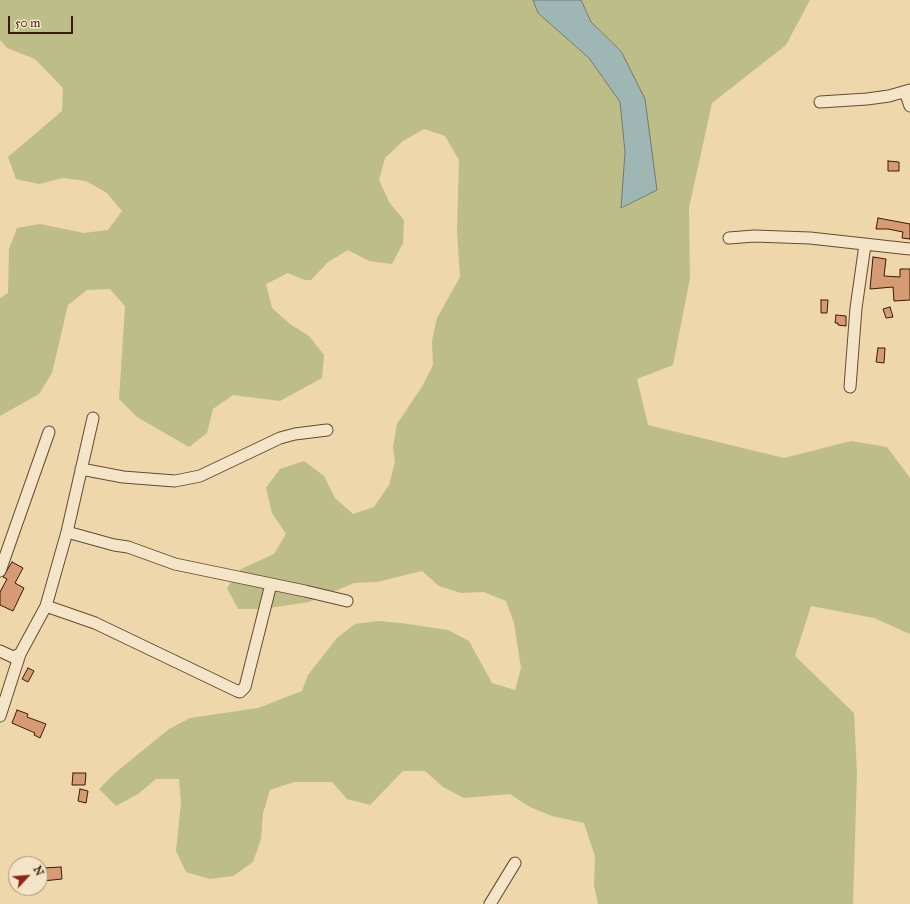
<!DOCTYPE html>
<html>
<head>
<meta charset="utf-8">
<style>
  body { margin:0 }
  #map { position:relative; width:910px; height:904px; overflow:hidden; background:#eed7ab; font-family:"IM FELL Great Primer",serif }
  canvas { display:block }
  .north { position:absolute; left:8px; top:856px; width:40px; height:40px; box-sizing:border-box; background:#f4e5c8; border:1px solid #aa937d; border-radius:50%; rotate:64deg; font-size:11px; font-weight:700; line-height:16px; text-align:center; color:#3b190c }
  .north::after { content:''; display:block; margin:auto; width:14px; height:18px; background:#8f2418; clip-path:polygon(50% 0,100% 100%,50% 72%,0 100%) }
  .scale { position:absolute; left:8px; top:16px; width:65px; height:18px; box-sizing:border-box; border:2px solid #3b190c; border-top:0; padding-left:5px; font-size:12px; line-height:14px; white-space:nowrap; color:#3b190c; -webkit-text-stroke:3px #f4e5c8; paint-order:stroke }
</style>
</head>
<body>
<div id="map">
<canvas width="910" height="904"></canvas>
<div class="north">N</div>
<div class="scale">50 m</div>
</div>
<script>
const c = document.querySelector('canvas').getContext('2d');
c.lineJoin = 'round';
function fillPath(path, color) { c.fillStyle = color; c.fill(path, 'evenodd'); }
const poly = rows => new Path2D(rows.map(r => 'M' + r).join(''));
function stroke(path, color, width, dash) { c.strokeStyle = color; c.lineWidth = width; c.lineCap = dash ? 'butt' : 'round'; c.setLineDash(dash || []); c.stroke(path); }
const green = poly([
  [0,0,533,0,538,13,589,58,620,102,625,152,622,208,657,190,622,51,591,22,581,0,810,0,786,45,712,103,689,208,690,278,673,365,637,379,648,425,784,458,851,441,887,447,910,478,910,634,874,618,811,606,795,656,854,713,857,773,853,904,598,904,594,885,595,856,584,823,552,816,530,807,510,794,464,798,443,787,425,771,403,771,370,805,347,799,332,782,294,782,270,790,263,813,261,839,253,862,233,876,210,879,186,872,176,851,181,803,179,779,156,779,138,794,116,806,99,789,115,773,169,729,190,718,258,708,302,691,308,675,337,638,355,624,378,621,401,623,448,630,469,641,492,683,515,690,521,668,514,623,506,601,484,592,461,593,439,586,422,571,377,582,354,583,309,602,262,609,238,609,227,588,241,569,274,554,286,534,272,513,266,488,280,469,304,461,324,476,335,498,353,514,374,507,389,485,395,462,393,447,397,424,423,385,433,365,432,341,437,318,460,277,457,232,459,160,445,136,424,129,403,141,385,158,379,180,389,202,404,220,403,243,392,264,369,261,348,250,328,262,311,280,305,280,288,273,266,284,272,308,290,324,309,336,324,355,322,378,280,401,233,395,213,409,207,433,189,447,137,417,119,399,125,306,110,289,87,290,68,305,52,373,39,394,0,416,0,298,8,293,9,249,17,228,40,224,84,233,108,230,122,211,107,193,86,181,63,178,39,184,16,179,8,157,62,111,63,88,35,59,7,48,0,40]
]);
const water = poly([
  [533,0,581,0,591,22,621,51,645,99,657,190,621,208,625,152,620,102,589,58,538,13,533,0]
]);
const building = poly([
  [888,161,899,162,899,171,888,171,888,161],
  [878,218,910,224,910,239,902,238,903,232,888,229,876,229,878,218],
  [873,257,886,259,884,276,900,277,900,269,910,269,910,300,894,301,893,287,870,289,873,257],
  [821,300,828,300,827,313,821,313,821,300],
  [890,307,893,317,886,318,883,309,890,307],
  [836,315,846,316,846,326,838,325,838,323,835,323,836,315],
  [878,348,885,348,884,363,876,362,878,348],
  [12,562,23,568,15,583,24,588,13,611,0,605,0,592,7,579,3,577,12,562],
  [28,668,34,671,28,682,22,679,28,668],
  [17,710,28,714,27,717,46,724,40,738,34,735,35,733,12,723,17,710],
  [73,773,86,773,85,785,72,785,73,773],
  [80,789,88,791,86,803,78,801,80,789],
  [61,867,62,879,43,881,42,868,61,867]
]);
const minor = poly([
  [905,92,910,106],
  [820,102,867,99,889,96,910,90],
  [729,238,754,236,810,238,910,249],
  [850,387,856,308,865,245],
  [81,469,123,477,175,481,200,476,280,438,295,434,327,430],
  [67,532,114,545,128,547,175,564,305,591,347,601],
  [0,571,49,432],
  [46,606,95,623,237,691,240,692,245,687,271,584],
  [0,651,13,657,20,654],
  [0,716,20,654,46,606,67,532,93,418],
  [490,904,515,863]
]);
fillPath(green, '#bcbd87');
fillPath(water, '#9eb7b5');
stroke(water, '#767871', 1);
fillPath(building, '#d69b73');
stroke(building, '#3b190c', 1);
stroke(minor, '#684834', 13);
stroke(minor, '#f4e5c8', 11);
</script>
</body>
</html>
